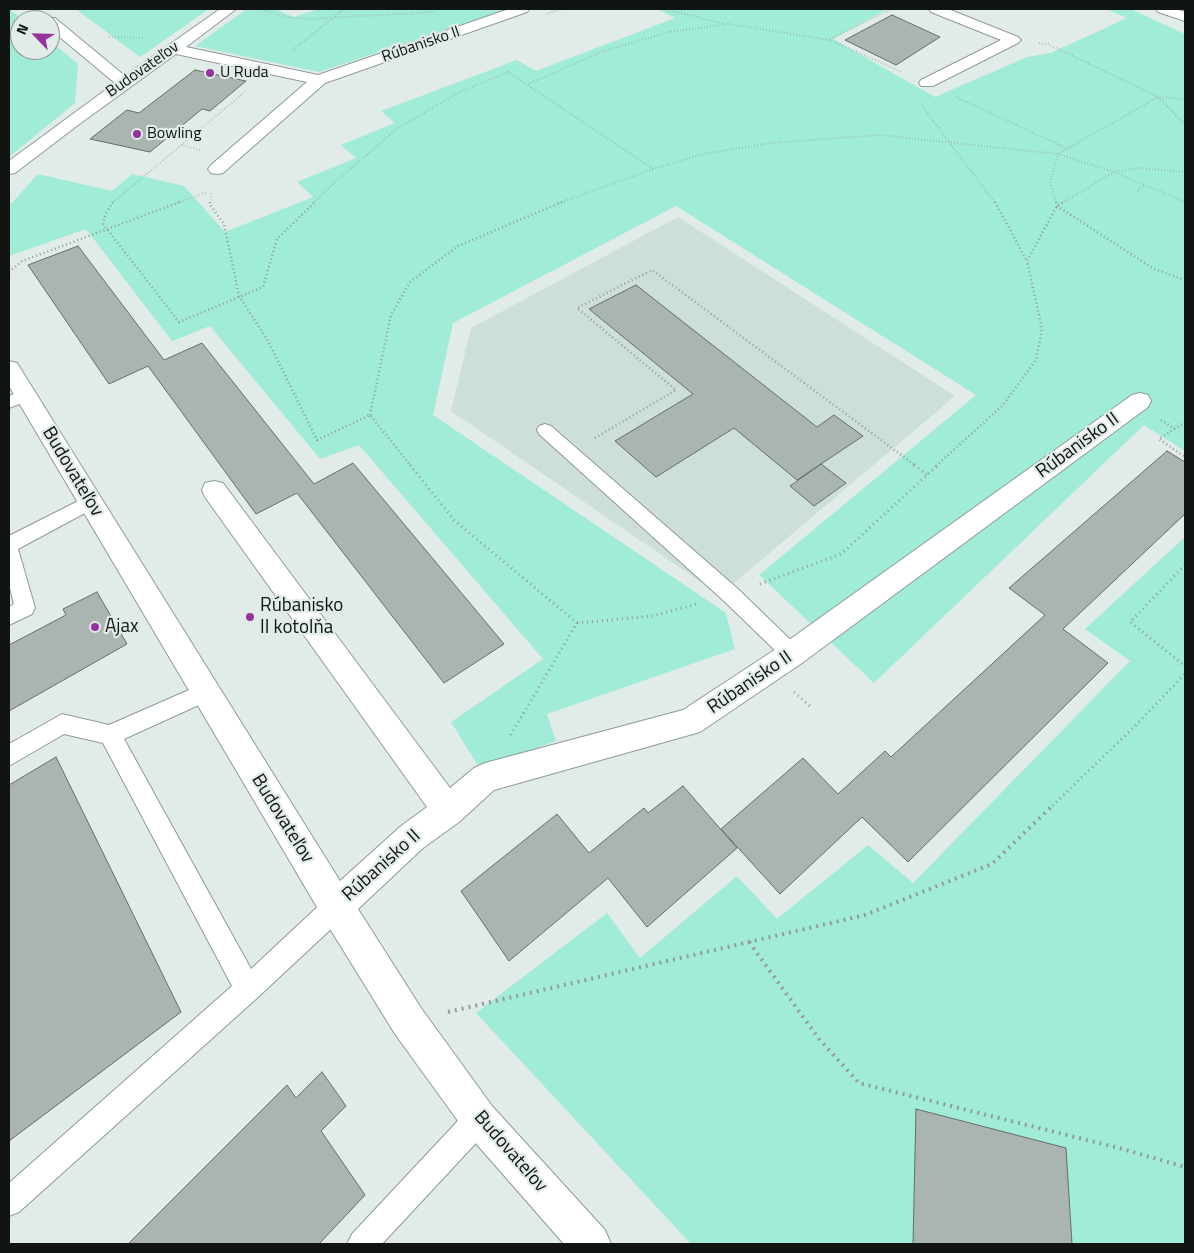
<!DOCTYPE html>
<html>
<head>
<meta charset="utf-8">
<style>
  body { margin:0 }
  #map { position:relative; width:1194px; height:1253px; overflow:hidden; background:#e1ebe8; font-family:"Titillium Web",sans-serif }
  canvas { display:block }
  .frame { position:absolute; inset:0; border:10px solid #101413; pointer-events:none }
  .north { position:absolute; left:10px; top:10px; width:50px; height:50px; box-sizing:border-box; background:#e1ebe8; border:1px solid #8d9593; border-radius:50%; rotate:294deg; font-size:14px; font-weight:700; line-height:20px; text-align:center; color:#101413 }
  .north::after { content:''; display:block; margin:auto; width:18px; height:22px; background:#95339a; clip-path:polygon(50% 0,100% 100%,50% 72%,0 100%) }
</style>
</head>
<body>
<div id="map">
<canvas width="1194" height="1253"></canvas>
<div class="frame"></div>
<div class="north">N</div>
</div>
<script>
const c = document.querySelector('canvas').getContext('2d');
c.lineJoin = 'round';
function fillPath(path, color) { c.fillStyle = color; c.fill(path, 'evenodd'); }
const poly = rows => new Path2D(rows.map(r => 'M' + r).join(''));
function stroke(path, color, width, dash) { c.strokeStyle = color; c.lineWidth = width; c.lineCap = dash ? 'butt' : 'round'; c.setLineDash(dash || []); c.stroke(path); }
function write(font, color, halo, rows, align = 'center') {
  c.font = font + ' "Titillium Web",sans-serif'; c.lineWidth = 4.5; c.setLineDash([]); c.textBaseline = 'middle'; c.strokeStyle = halo; c.fillStyle = color; for (const [text, x, y, turn = 0] of rows) {
    c.save(); c.translate(x, y); c.rotate((+turn || 0) * Math.PI / 180); c.textAlign = isNaN(turn) ? turn : align; if (halo) c.strokeText(text, 0, 0); c.fillText(text, 0, 0); c.restore();
  }
}
const built = poly([
  [678,217,955,396,720,595,451,411,471,328]
]);
const green = poly([
  [9,9,23,20,20,20,20,50,50,50,50,41,78,64,75,103,9,157],
  [76,9,209,9,140,57],
  [247,9,276,9,293,17,320,9,507,9,319,72,195,46],
  [657,9,887,9,833,39,935,97,1027,57,1051,53,1127,18,1106,9,1130,9,1185,34,1185,451,1144,425,874,683,759,575,976,395,676,206,453,323,433,415,726,613,735,649,547,714,556,741,480,769,451,722,543,659,359,445,320,459,210,326,172,341,86,229,9,256,9,206,38,174,112,191,132,174,184,186,225,232,313,197,297,182,356,158,341,145,395,123,381,111,517,60,536,71,675,18],
  [1185,537,1185,1244,691,1244,476,1013,607,913,640,958,737,876,777,919,868,845,913,883,1130,661,1085,629]
]);
const building = poly([
  [892,15,940,37,896,65,845,40,892,15],
  [195,70,246,81,210,111,202,109,150,152,90,139,127,110,139,113,195,70],
  [78,246,164,360,202,343,314,484,353,463,504,644,444,683,297,493,256,514,148,366,109,384,28,265,78,246],
  [636,285,817,427,834,415,863,436,797,480,734,428,656,477,615,441,693,394,589,309,636,285],
  [1167,451,1185,462,1185,514,1063,629,1108,663,908,862,862,817,780,894,721,829,803,758,838,794,885,751,891,757,1045,615,1009,588,1167,451],
  [821,464,846,483,814,506,790,486,821,464],
  [97,592,127,644,9,711,9,645,66,615,63,609,97,592],
  [56,757,181,1012,9,1141,9,785,56,757],
  [683,786,737,848,647,927,608,878,509,961,461,891,557,814,589,853,644,808,648,813,683,786],
  [322,1072,346,1106,321,1131,365,1195,319,1244,128,1244,287,1085,296,1098,322,1072],
  [916,1109,1066,1148,1072,1244,913,1244,916,1109]
]);
const pathFar3 = poly([
  [259,9,286,17,307,19,435,12],
  [664,9,725,24],
  [546,14,562,9],
  [109,37,143,38],
  [830,39,892,9],
  [1039,43,1048,44,1158,97,1185,124],
  [293,50,344,9],
  [528,84,604,51,669,32,728,24,830,40,902,72],
  [956,97,1066,148],
  [922,106,995,203],
  [182,145,200,150],
  [1136,192,1145,185],
  [112,203,247,90],
  [177,203,207,192],
  [210,203,212,192],
  [313,203,335,182,398,128,458,93,508,72,653,169],
  [559,203,653,169,703,154,771,143,879,135,1058,154,1114,172,1185,202],
  [1056,203,1050,183,1058,154,1158,97,1185,99],
  [1062,203,1114,172,1138,168,1185,172]
]);
const pathFar2 = poly([
  [113,202,106,213,103,224,179,322,263,287,277,239,315,202],
  [210,202,210,205,224,224,239,296,268,341,317,440,370,415,411,466],
  [995,202,1027,261],
  [1056,202,1057,206,1154,269,1185,280],
  [9,272,22,261,180,202],
  [370,415,391,315,410,282,458,246,562,202],
  [1161,420,1175,429],
  [1185,422,1159,439,1185,457],
  [595,438,676,390,577,308,652,270,916,466],
  [936,466,1003,405,1036,360,1042,329,1027,261,1057,206,1064,202]
]);
const pathFar1 = poly([
  [410,465,454,520,577,623,510,736],
  [914,465,927,475],
  [1185,565,1130,622,1185,666],
  [760,584,841,554,938,465],
  [577,623,653,616,697,604],
  [794,692,810,706],
  [1049,809,1133,728,1185,674]
]);
const path = poly([
  [749,942,819,1039,859,1083,1119,1148,1185,1167],
  [448,1012,865,915,992,864,1051,807]
]);
const service = poly([
  [26,389,32,391,34,395,32,399,9,408,9,396,26,389],
  [545,424,551,426,738,589,799,648,802,654,799,660,792,663,785,660,724,601,539,434,537,430,539,426,545,424],
  [90,495,96,497,99,502,96,507,18,549,35,608,32,614,9,625,9,607,14,604,9,584,9,536,90,495],
  [205,683,212,685,216,692,212,699,124,739,251,969,327,898,336,895,345,898,348,907,345,916,257,998,19,1212,9,1216,9,1183,232,986,103,743,64,734,9,766,9,744,62,714,109,725,205,683],
  [479,1105,489,1109,493,1119,489,1129,382,1244,347,1244,352,1234,469,1109,479,1105]
]);
const minor = poly([
  [220,9,236,9,186,47,318,75,509,9,529,9,527,12,325,83,223,173,217,174,211,173,208,169,211,165,307,82,176,54,78,125,15,173,9,174,9,161,115,83,50,29,50,20,43,20,45,18,55,18,125,76,220,9],
  [929,9,948,9,1018,37,1021,40,1018,43,933,86,921,86,919,83,921,80,1001,40,931,12,929,9],
  [1156,9,1176,9,1185,12,1185,21,1158,12,1156,9],
  [9,361,17,363,340,881,401,826,427,807,205,497,202,490,205,483,214,481,223,483,450,788,474,768,485,763,683,710,782,645,1132,395,1140,393,1148,395,1151,401,1148,407,802,663,700,732,494,790,459,822,423,848,358,909,421,1008,492,1106,605,1230,611,1244,564,1244,466,1132,395,1034,324,919,9,386,9,361]
]);
const markers = [
  [210,73,5,"#95339a"],
  [137,134,5,"#95339a"],
  [250,617,5,"#95339a"],
  [95,627,5,"#95339a"]
];
const farStreetnames = [
  ["Rúbanisko II",421,45,-19],
  ["Budovateľov",143,70,-35]
];
const farPoinames = [
  ["U Ruda",220,73],
  ["Bowling",147,134]
];
const streetNames = [
  ["Rúbanisko II",1078,446,-36],
  ["Budovateľov",72,472,59],
  ["Rúbanisko II",750,683,-34],
  ["Budovateľov",282,819,58],
  ["Rúbanisko II",382,866,-42],
  ["Budovateľov",510,1152,49]
];
const poiNames = [
  ["Rúbanisko",260,606],
  ["II kotolňa",260,628],
  ["Ajax",105,627]
];
fillPath(built, '#cddfda');
fillPath(green, '#a0ecd8');
fillPath(building, '#aab4b1');
stroke(building, '#646d6a', 1);
stroke(service, '#909a97', 2);
stroke(minor, '#909a97', 2);
stroke(pathFar3, '#939b98', 2, [0.5, 2.5]);
stroke(pathFar2, '#939b98', 2.5, [1, 3]);
stroke(pathFar1, '#939b98', 3, [1, 4]);
stroke(path, '#939b98', 4, [2, 5]);
fillPath(service, '#fff');
fillPath(minor, '#fff');
for (const [x, y, r, color] of markers) { const dot = new Path2D(); dot.arc(x, y, r, 0, 2 * Math.PI); c.fillStyle = color; c.fill(dot); stroke(dot, '#e1ebe8', 2); }
write('16px', '#101413', '#e1ebe8', farStreetnames);
write('16px', '#101413', '#e1ebe8', farPoinames, 'left');
write('19px', '#101413', '#e1ebe8', streetNames);
write('19px', '#101413', '#e1ebe8', poiNames, 'left');
</script>
</body>
</html>
